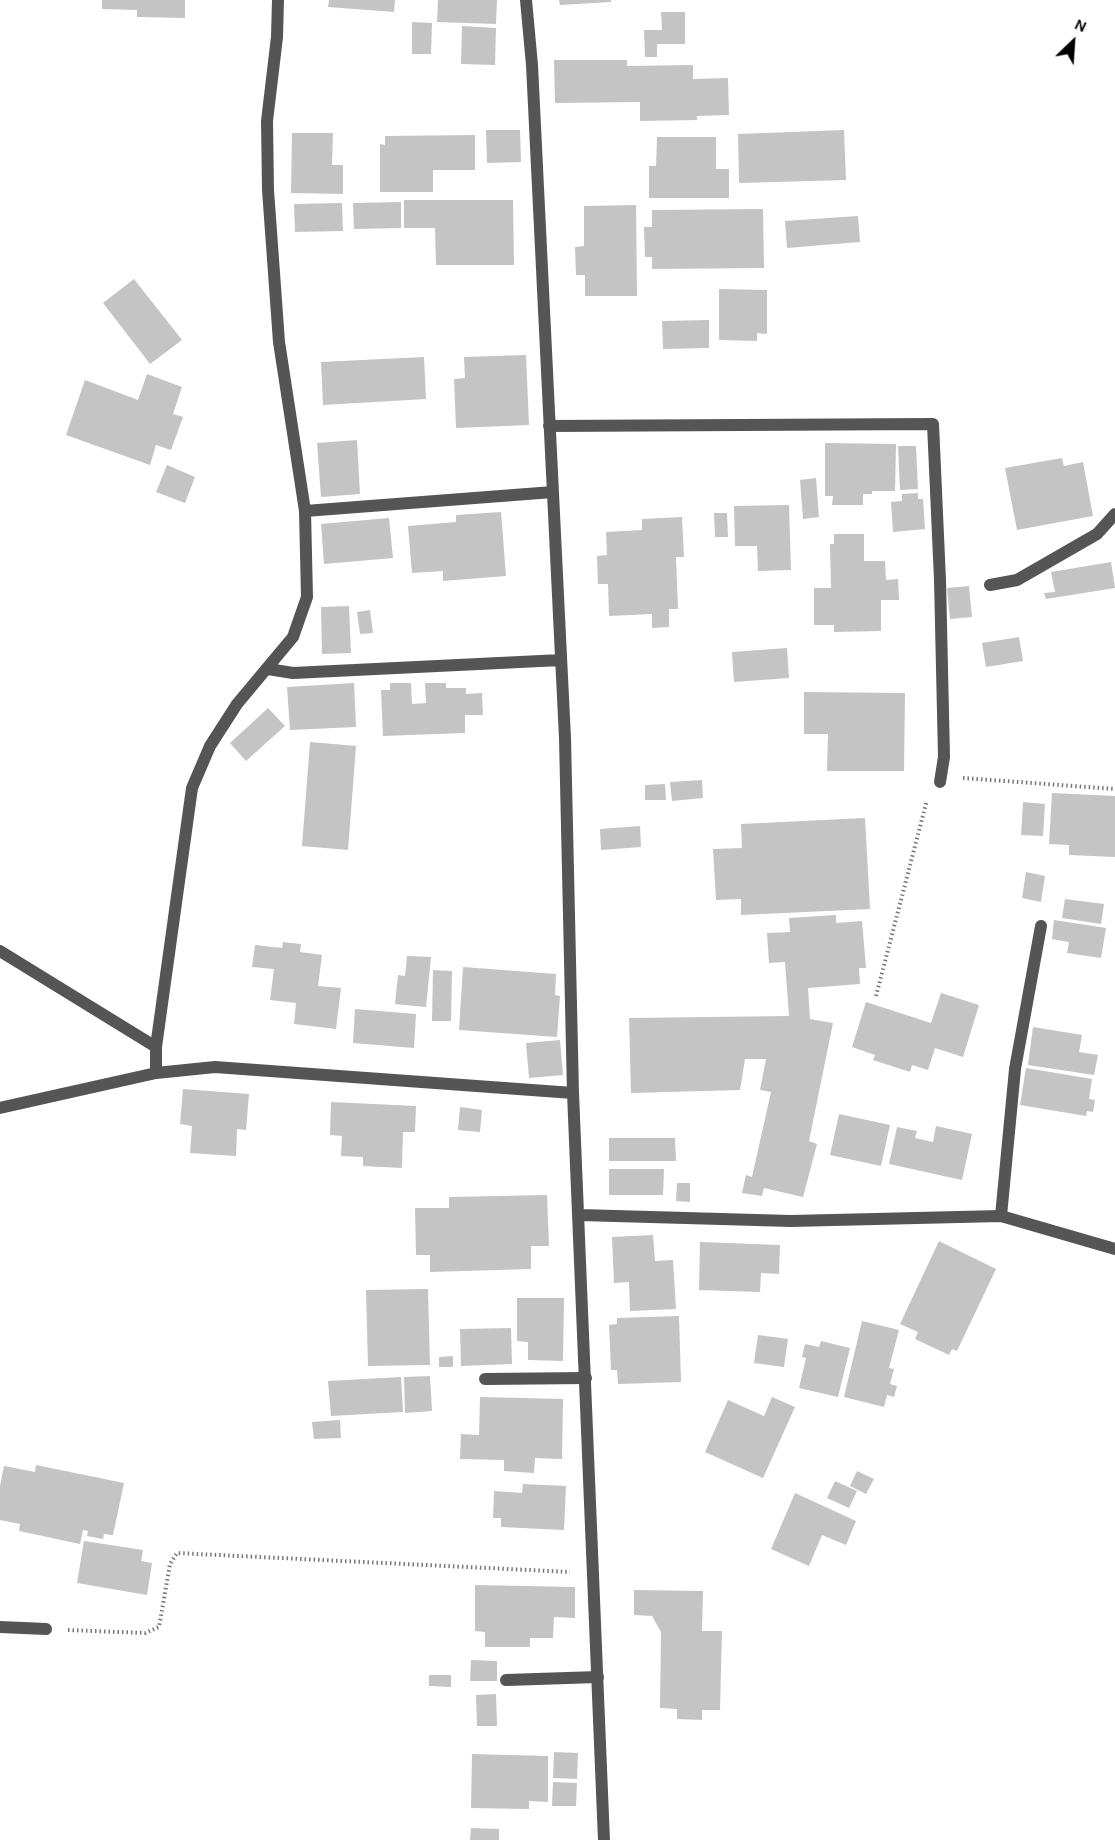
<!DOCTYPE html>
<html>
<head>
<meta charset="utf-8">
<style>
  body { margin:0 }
  #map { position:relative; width:1115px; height:1840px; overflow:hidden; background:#fff; font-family:Karla,sans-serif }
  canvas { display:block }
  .north { position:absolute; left:1043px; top:12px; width:60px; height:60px; -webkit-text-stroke:4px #fff; paint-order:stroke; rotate:25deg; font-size:16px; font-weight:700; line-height:24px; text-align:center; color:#000 }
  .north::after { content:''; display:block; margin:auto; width:21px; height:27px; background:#000; clip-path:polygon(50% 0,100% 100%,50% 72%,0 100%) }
</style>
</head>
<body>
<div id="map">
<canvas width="1115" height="1840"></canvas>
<div class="north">N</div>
</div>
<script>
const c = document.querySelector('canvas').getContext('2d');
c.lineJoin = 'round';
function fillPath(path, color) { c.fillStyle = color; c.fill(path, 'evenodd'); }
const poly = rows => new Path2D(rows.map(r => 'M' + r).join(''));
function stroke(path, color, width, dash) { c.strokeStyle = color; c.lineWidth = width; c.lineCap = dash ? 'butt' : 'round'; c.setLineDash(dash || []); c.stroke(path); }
const building = poly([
  [102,0,185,0,185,18,137,17,137,10,102,9],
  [329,0,395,0,394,12,328,7],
  [438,0,497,0,496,24,437,22],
  [559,0,611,0,611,2,560,5],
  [661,12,685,12,685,44,657,44,657,57,645,57,644,30,662,30],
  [412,22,432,23,431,54,412,54],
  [462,26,496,28,495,65,461,64],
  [554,60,627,60,627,66,693,65,693,79,728,78,729,115,697,116,697,120,640,121,640,102,555,103],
  [486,130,520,130,521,162,487,163],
  [844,130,846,180,739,183,738,134],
  [292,133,333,133,332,165,343,165,343,194,291,193],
  [475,135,475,170,433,170,433,192,380,192,380,144,385,145,385,136],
  [657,137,716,137,716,169,729,169,729,198,649,198,649,166,656,166],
  [404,200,513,200,514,265,436,265,435,228,404,228],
  [401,202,401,228,354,229,353,203],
  [342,203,343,231,295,232,294,204],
  [636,205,637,296,585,296,585,275,576,275,575,247,584,246,584,206],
  [763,209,764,268,652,269,652,257,645,257,644,227,652,227,652,210],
  [858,216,860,242,787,248,785,221],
  [134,279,182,340,150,364,103,303],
  [719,289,767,290,767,334,757,333,757,341,719,340],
  [709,320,709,348,663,349,662,321],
  [526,355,529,425,456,428,454,379,465,378,464,357],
  [424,357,426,399,323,405,321,362],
  [147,374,182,387,173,414,183,417,171,450,156,445,150,465,66,435,85,380,138,400],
  [357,440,360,494,321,497,317,443],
  [825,443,896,444,895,491,872,491,872,494,863,494,863,505,832,505,833,496,825,496],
  [898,446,916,446,918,489,900,490],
  [1062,458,1064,466,1083,462,1093,516,1017,530,1005,468],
  [167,465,195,477,185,503,156,492],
  [816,478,819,517,803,519,800,480],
  [918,493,918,499,923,499,925,529,893,532,891,502,902,501,902,494],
  [789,505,791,570,758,571,757,546,735,546,734,506],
  [501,512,506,576,443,581,443,571,412,573,408,526,456,522,456,515],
  [714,513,727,513,728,537,715,537],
  [682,517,684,557,676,557,678,609,669,609,669,627,652,628,652,614,609,616,608,584,598,584,597,556,607,555,606,532,642,530,642,519],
  [389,518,393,558,324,564,321,524],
  [834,534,864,534,864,561,885,561,886,580,898,579,899,600,881,600,881,631,834,632,834,625,814,625,814,588,831,588,830,544,834,544],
  [1111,562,1115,588,1046,599,1044,593,1055,592,1051,572],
  [969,586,972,617,950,619,947,588],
  [349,606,351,653,322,654,321,607],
  [370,610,373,633,360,634,357,612],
  [1019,637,1023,661,986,667,982,643],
  [787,648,789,678,734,682,732,652],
  [354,683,356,727,290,730,287,687],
  [390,683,411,683,412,704,426,703,425,683,446,683,446,688,466,688,466,694,482,693,483,715,465,715,465,733,383,736,381,690,390,690],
  [804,692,905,693,904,771,827,771,828,734,804,734],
  [268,708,285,726,246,761,230,743],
  [310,742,356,746,348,850,302,846],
  [702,780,703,798,672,801,670,782],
  [665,784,666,800,645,800,645,785],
  [1052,793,1115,796,1115,857,1069,855,1069,845,1049,844],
  [1023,802,1045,804,1043,836,1021,835],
  [865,818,870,909,741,915,741,899,716,900,713,849,742,848,741,824],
  [640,826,641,847,601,850,600,829],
  [1026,872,1045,876,1041,902,1022,898],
  [1065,899,1104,904,1101,924,1062,918],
  [836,915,836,923,862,921,866,968,859,968,860,984,808,988,810,1019,833,1023,809,1141,817,1144,803,1197,764,1188,762,1196,742,1193,746,1175,752,1177,771,1092,760,1090,766,1059,745,1059,740,1090,631,1093,629,1018,789,1016,785,962,769,963,767,933,790,932,789,918],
  [1054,920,1106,928,1101,958,1067,953,1069,942,1052,939],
  [283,942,301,944,300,952,322,955,318,986,341,988,336,1029,294,1024,296,1003,270,1000,274,969,252,967,255,945,282,948],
  [407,956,431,957,426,1007,395,1004,398,975,405,976],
  [463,967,556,974,555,995,560,996,557,1037,459,1030],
  [433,970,452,971,451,1021,432,1021],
  [941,993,979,1005,963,1057,935,1048,928,1070,912,1065,910,1072,873,1060,875,1055,852,1047,866,1002,931,1023],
  [355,1009,416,1014,414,1048,353,1043],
  [1033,1027,1082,1035,1079,1052,1098,1055,1094,1075,1028,1065],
  [560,1040,563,1075,529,1078,526,1043],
  [1026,1068,1092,1079,1089,1099,1095,1100,1093,1112,1087,1111,1086,1116,1020,1105],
  [183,1089,249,1094,246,1130,237,1129,236,1156,190,1153,192,1126,180,1124],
  [331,1102,416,1106,415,1132,403,1132,402,1168,363,1166,363,1157,341,1156,342,1136,330,1135],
  [460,1107,482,1110,480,1132,458,1130],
  [839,1114,890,1125,881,1166,830,1155],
  [936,1126,972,1134,962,1180,889,1164,897,1127,917,1131,915,1138,933,1142],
  [609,1138,675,1138,676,1161,609,1161],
  [609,1169,664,1169,663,1195,609,1195],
  [677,1183,690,1183,690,1202,676,1201],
  [547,1195,549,1246,531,1246,531,1269,430,1272,430,1255,416,1255,415,1208,449,1208,449,1197],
  [653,1235,655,1261,673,1260,676,1309,630,1311,629,1282,614,1283,612,1237],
  [939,1241,996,1269,957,1351,952,1349,949,1355,915,1339,918,1332,900,1324],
  [700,1242,780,1245,779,1274,761,1273,760,1292,699,1290],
  [428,1289,430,1365,368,1366,366,1290],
  [517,1298,564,1298,563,1361,528,1360,528,1342,517,1341],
  [679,1316,681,1382,618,1384,617,1370,611,1370,609,1325,617,1324,617,1318],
  [862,1321,899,1330,889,1368,894,1369,890,1384,897,1386,894,1397,887,1395,884,1407,844,1397],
  [511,1328,512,1364,461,1366,460,1329],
  [758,1335,788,1339,784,1367,754,1363],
  [821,1341,850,1348,838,1397,799,1388,806,1358,802,1357,805,1344,819,1347],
  [453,1356,453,1367,439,1367,439,1357],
  [430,1376,432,1411,405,1413,404,1377],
  [401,1377,403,1412,331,1416,328,1381],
  [480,1397,563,1399,562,1459,535,1458,534,1473,504,1471,504,1460,460,1459,461,1434,479,1435],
  [772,1397,795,1407,763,1478,705,1452,728,1400,764,1416],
  [340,1420,341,1438,314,1439,312,1422],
  [36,1465,124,1483,113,1535,104,1534,103,1539,87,1536,88,1531,83,1530,80,1544,19,1531,20,1524,0,1520,0,1486,4,1466,35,1472],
  [857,1471,874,1479,866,1494,850,1486],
  [835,1481,857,1491,849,1508,827,1498],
  [523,1484,566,1486,564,1530,501,1527,501,1518,493,1518,494,1491,522,1493],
  [795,1493,856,1521,846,1545,822,1535,809,1566,771,1549],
  [84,1541,143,1550,141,1561,152,1563,147,1595,77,1583],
  [475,1585,575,1587,575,1618,554,1617,553,1638,530,1638,530,1647,485,1647,485,1632,475,1631],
  [634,1590,703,1591,702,1631,722,1631,720,1710,702,1710,702,1720,677,1719,677,1709,660,1708,661,1632,652,1616,634,1615],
  [471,1660,497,1661,497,1681,470,1681],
  [429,1675,451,1675,451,1687,429,1686],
  [496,1694,497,1726,477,1726,476,1695],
  [554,1752,578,1753,577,1779,553,1778],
  [472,1754,548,1756,548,1802,529,1801,529,1809,471,1808],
  [553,1782,577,1783,576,1806,552,1806],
  [471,1828,499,1829,499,1840,470,1840]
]);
const path = poly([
  [963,778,1115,789],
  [876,996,927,800],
  [68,1630,145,1633,159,1627,170,1564,177,1553,570,1572]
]);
const lane = poly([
  [940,580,944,757,940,782],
  [1001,1216,1015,1069,1041,926],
  [485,1379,586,1378],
  [506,1680,598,1677]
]);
const street = poly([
  [526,0,532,65,565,738,573,1093,604,1840],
  [549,426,933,424,940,580],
  [305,511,553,492],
  [990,585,1017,580,1097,534,1115,514],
  [268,669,293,673,561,660],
  [0,951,156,1047],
  [156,1073,156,1047,192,788,210,746,237,704,293,637,307,597,305,511,279,342,268,190,267,121,277,37,278,0],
  [0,1108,156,1073,215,1067,573,1093],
  [580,1215,791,1221,1001,1216,1115,1249],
  [0,1627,46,1629]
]);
fillPath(building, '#c4c4c4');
stroke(path, '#777', 4, [1.5, 3]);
stroke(lane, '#555', 12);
stroke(street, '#555', 12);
</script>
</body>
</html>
